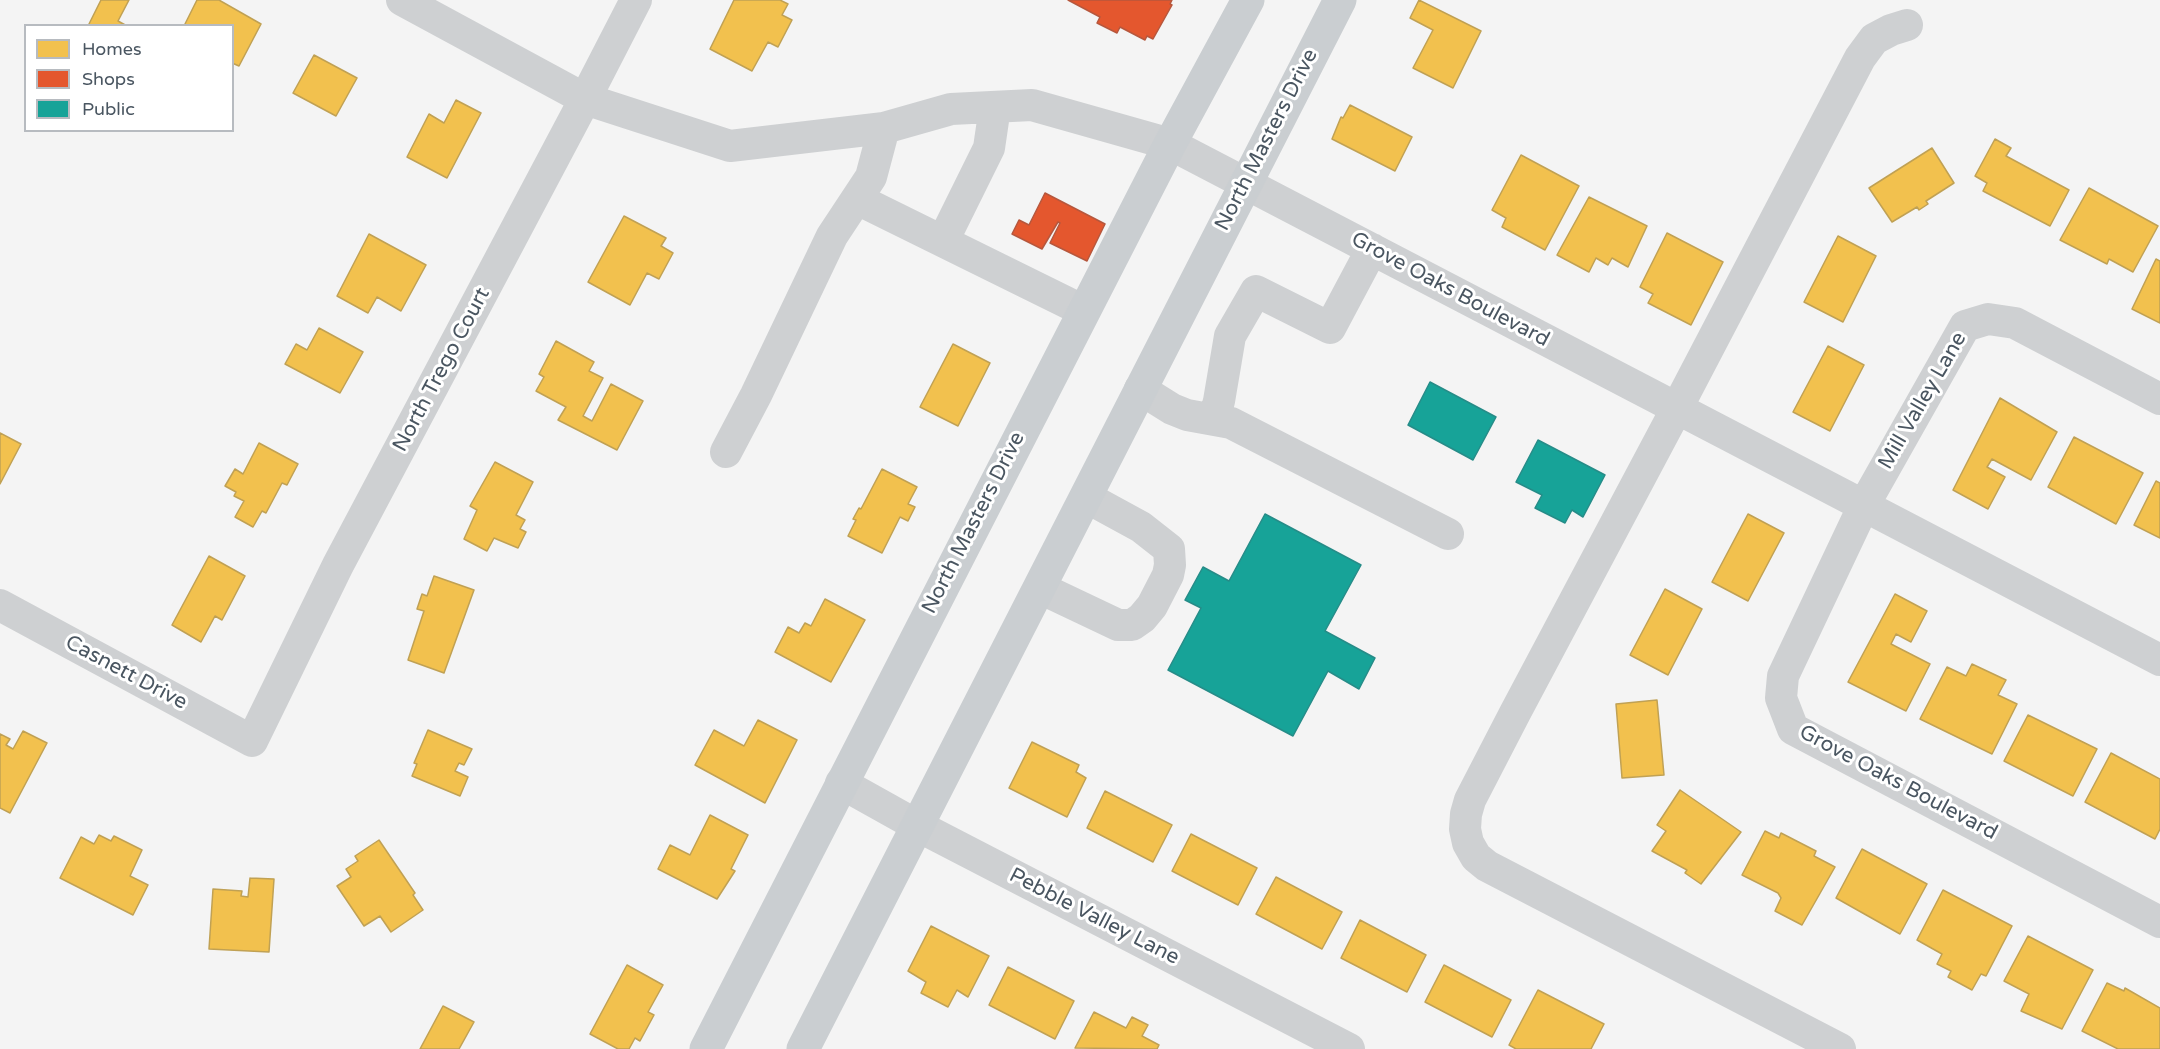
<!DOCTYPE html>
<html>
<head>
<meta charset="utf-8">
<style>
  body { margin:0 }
  #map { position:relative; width:2160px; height:1049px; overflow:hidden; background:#f4f4f4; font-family:"Varela Round",sans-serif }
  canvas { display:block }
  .legend { position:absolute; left:24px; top:24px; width:210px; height:108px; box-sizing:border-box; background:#fff; border:2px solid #b7bbc0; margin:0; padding:8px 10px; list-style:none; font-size:18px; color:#4a5661 }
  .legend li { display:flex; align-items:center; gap:12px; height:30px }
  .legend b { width:30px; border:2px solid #b7bbc0 }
</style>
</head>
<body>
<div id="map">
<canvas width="2160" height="1049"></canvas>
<ul class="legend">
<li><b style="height:16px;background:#f2c14e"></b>Homes</li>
<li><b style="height:16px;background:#e4572e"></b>Shops</li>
<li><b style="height:16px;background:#17a398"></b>Public</li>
</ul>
</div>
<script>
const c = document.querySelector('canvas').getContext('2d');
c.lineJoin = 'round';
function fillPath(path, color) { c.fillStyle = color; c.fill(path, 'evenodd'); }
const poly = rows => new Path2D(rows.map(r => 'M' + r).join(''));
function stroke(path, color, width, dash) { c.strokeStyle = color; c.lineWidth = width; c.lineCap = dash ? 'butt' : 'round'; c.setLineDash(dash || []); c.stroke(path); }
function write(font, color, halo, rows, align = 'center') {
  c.font = font + ' "Varela Round",sans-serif'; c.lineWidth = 6; c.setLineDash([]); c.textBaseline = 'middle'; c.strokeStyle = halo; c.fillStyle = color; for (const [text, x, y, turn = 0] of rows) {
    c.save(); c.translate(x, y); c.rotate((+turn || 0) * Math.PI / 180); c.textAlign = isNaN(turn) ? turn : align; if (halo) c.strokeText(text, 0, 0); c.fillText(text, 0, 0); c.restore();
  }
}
const homes = poly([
  [101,0,129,0,118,21,127,26,88,26,101,0],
  [197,0,219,0,261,24,239,66,232,63,232,26,184,26,197,0],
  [734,0,780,0,788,4,782,15,792,20,778,47,768,42,752,71,710,49,734,0],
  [1419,0,1481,31,1453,88,1413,68,1433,30,1410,18,1419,0],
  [314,55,357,78,336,116,293,93,314,55],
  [456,100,481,113,447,178,407,157,429,114,444,123,456,100],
  [1350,105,1412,137,1395,171,1332,139,1341,117,1343,118,1350,105],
  [1995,139,2011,148,2006,156,2069,190,2050,226,1983,191,1987,183,1975,176,1995,139],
  [1932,148,1954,183,1926,201,1928,204,1919,210,1917,207,1892,222,1869,188,1932,148],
  [1521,155,1579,186,1545,250,1502,227,1506,218,1492,210,1521,155],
  [2089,188,2158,226,2133,272,2109,259,2107,264,2060,240,2089,188],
  [1589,197,1647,226,1628,267,1612,258,1608,265,1596,258,1589,272,1557,255,1589,197],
  [624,216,666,238,661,246,673,253,659,279,647,273,630,305,588,282,624,216],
  [1667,233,1723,262,1691,325,1648,303,1653,294,1640,287,1667,233],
  [369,234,426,265,401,311,377,297,368,313,337,296,369,234],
  [1838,236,1876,256,1843,322,1804,302,1838,236],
  [2156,259,2160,261,2160,323,2132,309,2156,259],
  [319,328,363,352,340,393,285,364,296,344,307,350,319,328],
  [556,341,594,362,589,371,603,378,583,416,592,421,611,384,643,401,617,450,558,420,566,407,536,391,544,377,539,374,556,341],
  [953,344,990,363,958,426,920,407,953,344],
  [1828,346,1864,365,1830,431,1793,412,1828,346],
  [2000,398,2057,432,2031,480,1992,459,1987,467,2005,477,1988,509,1953,490,2000,398],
  [0,433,21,444,0,484,0,433],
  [2074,437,2143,473,2116,524,2048,487,2074,437],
  [259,443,298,464,287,485,282,483,266,513,262,511,253,527,235,517,244,501,234,496,236,492,225,486,235,469,243,474,259,443],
  [495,462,533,482,516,515,525,520,520,529,526,532,518,548,494,538,487,551,464,539,477,510,470,506,495,462],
  [882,469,917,487,908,504,915,507,908,521,900,517,882,553,848,536,856,520,853,519,859,508,861,509,882,469],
  [2156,481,2160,483,2160,538,2134,525,2156,481],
  [1748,514,1784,533,1748,601,1712,582,1748,514],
  [209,556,245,576,222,620,215,616,201,642,172,625,209,556],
  [434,576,474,590,444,673,408,660,424,611,417,609,422,594,427,596,434,576],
  [1665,589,1702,609,1668,675,1630,655,1665,589],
  [1895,594,1927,611,1911,642,1896,634,1891,644,1930,664,1906,711,1848,682,1895,594],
  [825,599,865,620,831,682,775,652,788,627,799,633,805,623,811,626,825,599],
  [1972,664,2006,680,1998,695,2017,704,1992,754,1920,719,1947,667,1966,676,1972,664],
  [1657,700,1664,775,1622,778,1616,704,1657,700],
  [2028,715,2097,749,2073,796,2004,761,2028,715],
  [758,720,797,740,765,803,695,765,714,730,744,746,758,720],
  [428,730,472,749,464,765,459,763,455,771,468,777,460,796,412,776,417,764,414,763,428,730],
  [23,731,47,743,10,813,0,808,0,734,10,739,6,745,13,749,23,731],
  [1032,742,1079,765,1076,772,1086,778,1067,817,1009,788,1032,742],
  [2111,753,2160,779,2160,829,2155,839,2085,802,2111,753],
  [1680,790,1741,832,1701,884,1685,873,1687,870,1652,851,1666,831,1657,825,1680,790],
  [1105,791,1172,825,1153,862,1087,828,1105,791],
  [710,815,748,835,731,869,735,871,717,899,658,869,670,845,690,855,710,815],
  [1765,831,1779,838,1781,833,1816,851,1814,856,1835,867,1802,925,1775,911,1781,898,1778,893,1742,875,1765,831],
  [1191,834,1257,868,1238,905,1172,871,1191,834],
  [99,835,111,841,114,836,142,850,130,876,148,885,133,915,60,878,81,837,94,844,99,835],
  [379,840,415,893,413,895,423,910,391,932,380,916,364,926,337,886,351,877,346,869,358,861,355,856,379,840],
  [1862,849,1927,884,1900,934,1836,898,1862,849],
  [1276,877,1342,912,1322,949,1256,914,1276,877],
  [250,878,274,879,269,952,209,949,213,889,242,891,241,896,248,897,250,878],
  [1943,890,2012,926,1986,976,1981,974,1972,990,1948,977,1951,971,1937,964,1942,954,1917,940,1943,890],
  [1360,920,1426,955,1407,992,1341,958,1360,920],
  [931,926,989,956,968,997,957,990,948,1007,921,993,926,982,908,971,931,926],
  [2028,936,2093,970,2062,1029,2021,1011,2029,994,2004,981,2028,936],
  [627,965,663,985,648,1012,654,1015,640,1041,635,1038,629,1049,618,1049,590,1034,627,965],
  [1444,965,1511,1000,1492,1037,1425,1002,1444,965],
  [1008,967,1074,1001,1055,1039,989,1005,1008,967],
  [2107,983,2124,991,2125,988,2160,1008,2160,1049,2118,1049,2082,1031,2107,983],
  [1538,990,1604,1024,1591,1049,1516,1049,1509,1045,1538,990],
  [443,1006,474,1022,459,1049,420,1049,443,1006],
  [1094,1012,1126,1028,1132,1017,1148,1025,1142,1036,1159,1045,1157,1049,1075,1048,1094,1012]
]);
const shops = poly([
  [1068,0,1172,0,1170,4,1172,5,1153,39,1147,36,1145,40,1120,27,1117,33,1097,23,1100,17,1068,0],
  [1045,193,1105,224,1087,261,1050,243,1060,223,1058,222,1042,249,1012,234,1019,220,1029,225,1045,193]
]);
const public = poly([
  [1430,382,1496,417,1473,460,1408,425,1430,382],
  [1538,440,1605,475,1583,517,1572,510,1565,523,1535,508,1542,495,1516,482,1538,440],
  [1265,514,1361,565,1325,631,1375,658,1359,689,1328,671,1293,736,1168,670,1201,608,1185,600,1203,567,1229,581,1265,514]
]);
const minor = poly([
  [402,0,585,99,730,146,884,128,951,109,1032,105,1170,144,2160,660],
  [857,199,1084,311],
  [943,241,989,148,995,107],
  [1140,389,1172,409,1187,415,1231,423,1448,534],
  [2160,399,2015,323,1988,319,1965,326,1864,505,1783,676,1781,698,1793,729,2160,922],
  [1214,419,1219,401,1230,336,1256,291,1330,328,1372,249],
  [726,452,756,395,832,236,871,177,884,128],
  [1040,588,1118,625,1132,625,1142,618,1152,606,1168,575,1170,565,1169,549,1141,527,1086,497],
  [0,605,252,741,338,565,585,99,636,0],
  [841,783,918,826,1349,1049],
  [1840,1049,1487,866,1476,857,1468,843,1465,829,1466,814,1470,800,1515,713,1677,408,1860,58,1874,39,1891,30,1907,25]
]);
const major = poly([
  [706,1049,1170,144,1248,0],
  [803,1049,1340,0]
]);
const streetNames = [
  ["North Masters Drive",1267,140,-63],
  ["Grove Oaks Boulevard",1450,290,28],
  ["North Trego Court",442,370,-62],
  ["Mill Valley Lane",1923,401,-60],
  ["North Masters Drive",974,523,-63],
  ["Casnett Drive",126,673,28],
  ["Grove Oaks Boulevard",1898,783,28],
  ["Pebble Valley Lane",1094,917,27]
];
fillPath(homes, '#f2c14e');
stroke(homes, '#c0a154', 1.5);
fillPath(shops, '#e4572e');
stroke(shops, '#b6573d', 1.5);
fillPath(public, '#17a398');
stroke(public, '#268c88', 1.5);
stroke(minor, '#ced0d2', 32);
stroke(major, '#caced1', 33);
write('21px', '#4a5661', '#fff', streetNames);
</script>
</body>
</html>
